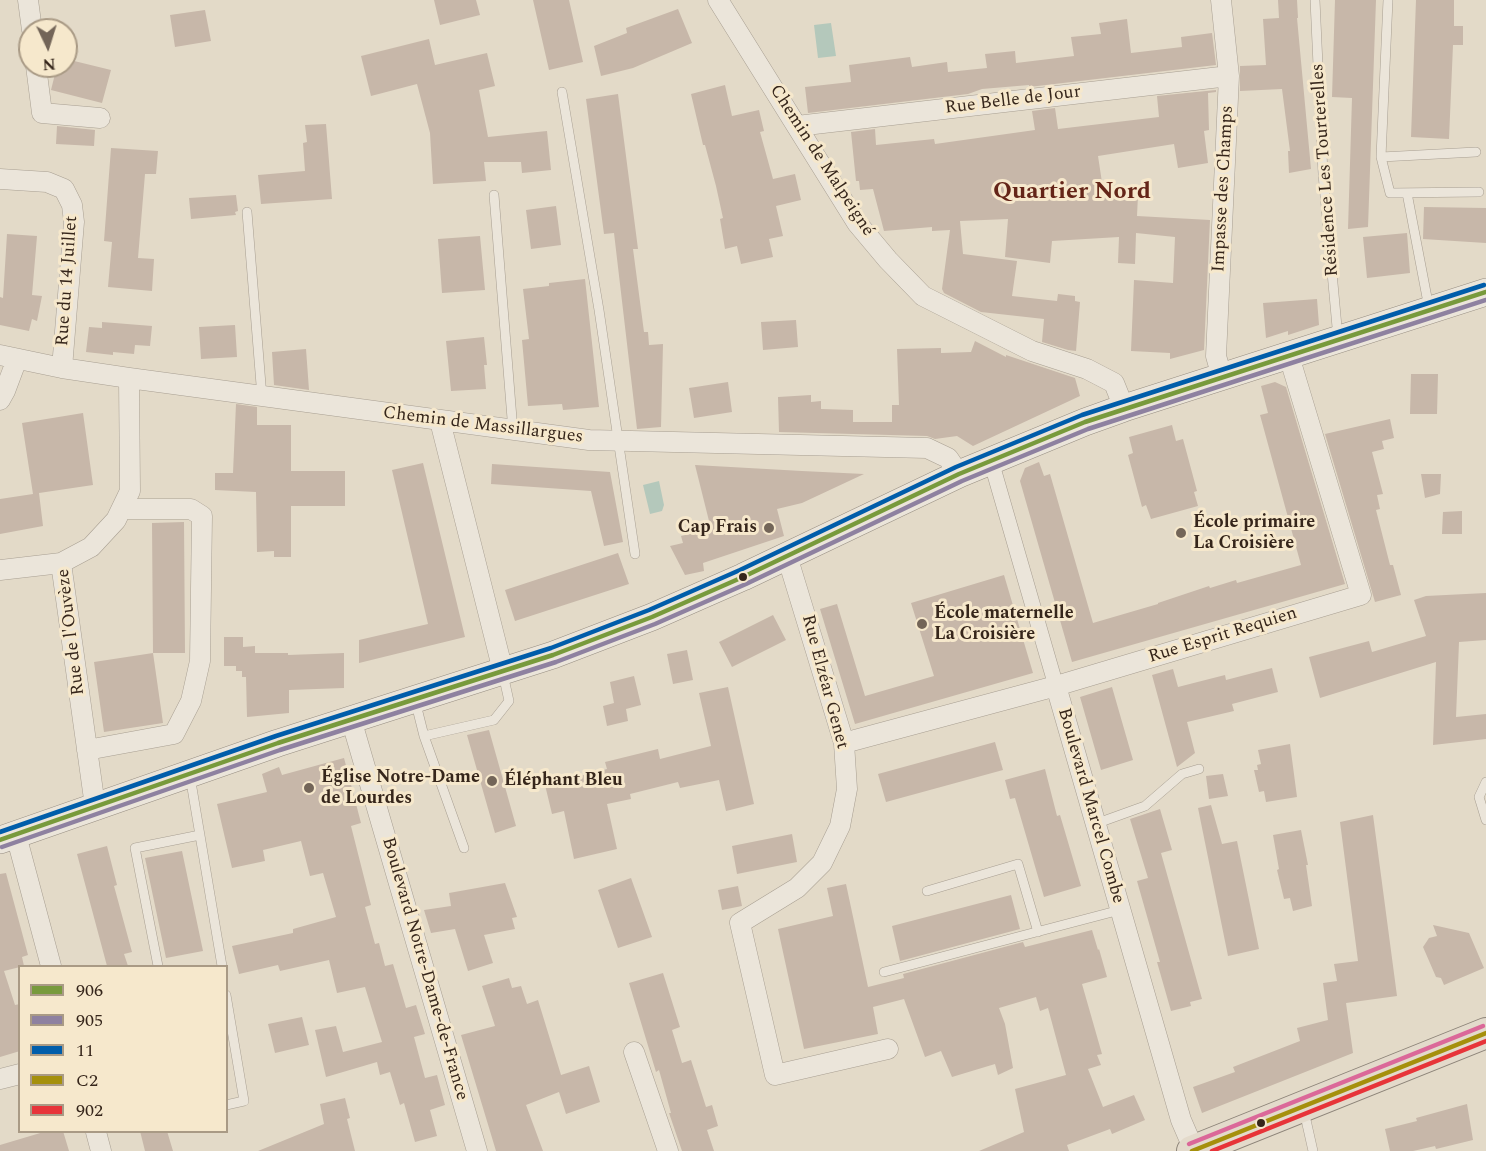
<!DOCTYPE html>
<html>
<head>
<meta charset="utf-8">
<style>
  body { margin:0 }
  #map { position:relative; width:1486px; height:1151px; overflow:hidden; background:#e3dac8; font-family:Spectral,serif }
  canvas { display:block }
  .legend { position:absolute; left:18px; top:965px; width:210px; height:168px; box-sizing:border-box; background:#f6e8cc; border:2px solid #a99a85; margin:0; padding:8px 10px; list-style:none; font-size:18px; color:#36261b }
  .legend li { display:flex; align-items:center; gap:12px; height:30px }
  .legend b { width:30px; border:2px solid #a99a85 }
  .north { position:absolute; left:18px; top:18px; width:60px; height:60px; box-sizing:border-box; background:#f6e8cc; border:2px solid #a99a85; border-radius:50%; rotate:176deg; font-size:16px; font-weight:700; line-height:24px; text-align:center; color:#36261b }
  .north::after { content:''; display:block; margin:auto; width:21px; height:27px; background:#736558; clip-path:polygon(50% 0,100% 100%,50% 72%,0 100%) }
</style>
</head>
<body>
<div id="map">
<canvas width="1486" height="1151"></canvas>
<ul class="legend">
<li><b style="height:8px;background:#789a3c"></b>906</li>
<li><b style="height:8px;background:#8e81a0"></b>905</li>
<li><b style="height:8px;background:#005daa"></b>11</li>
<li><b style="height:8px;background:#a5900c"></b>C2</li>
<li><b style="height:8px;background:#e73439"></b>902</li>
</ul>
<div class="north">N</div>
</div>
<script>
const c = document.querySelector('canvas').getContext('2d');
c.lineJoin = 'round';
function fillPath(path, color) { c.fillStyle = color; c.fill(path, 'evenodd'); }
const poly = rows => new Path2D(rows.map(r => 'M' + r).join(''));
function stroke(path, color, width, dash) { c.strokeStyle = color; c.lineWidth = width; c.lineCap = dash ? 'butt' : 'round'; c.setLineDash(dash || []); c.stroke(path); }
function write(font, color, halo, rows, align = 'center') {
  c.font = font + ' Spectral,serif'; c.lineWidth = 6; c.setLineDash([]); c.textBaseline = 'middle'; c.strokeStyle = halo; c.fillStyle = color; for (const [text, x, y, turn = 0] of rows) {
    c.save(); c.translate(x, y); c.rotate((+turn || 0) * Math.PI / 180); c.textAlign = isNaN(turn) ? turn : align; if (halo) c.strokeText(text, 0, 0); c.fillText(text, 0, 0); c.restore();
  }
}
const water = poly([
  [831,23,836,56,818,58,814,25],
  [659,481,664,505,662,511,650,514,643,485]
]);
const building = poly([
  [434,0,476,0,480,15,440,25],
  [533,0,569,0,583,62,549,70],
  [1278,0,1297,0,1298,18,1297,18,1311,169,1289,173,1288,151,1290,151,1282,89,1240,91,1240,66,1266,65,1263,19,1279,18],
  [1335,0,1376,0,1368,227,1348,229,1352,98,1332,97],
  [1416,0,1454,0,1454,26,1463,26,1463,45,1453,45,1449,139,1411,137],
  [678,9,692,43,633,68,601,76,594,46,627,33,626,28],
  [205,10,211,41,175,47,170,15],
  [1127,19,1131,53,1182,47,1181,37,1212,33,1216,65,1029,87,1029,85,982,89,968,94,808,113,805,87,851,82,849,65,910,57,912,67,947,62,948,72,987,68,985,54,1015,51,1016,63,1074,56,1071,37,1101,34,1099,23],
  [429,39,435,65,487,53,495,86,479,90,488,137,547,131,551,170,522,173,521,162,484,162,486,181,433,184,430,133,417,84,371,96,361,56],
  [66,59,111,70,102,103,51,90,57,66,66,66],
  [725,85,732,116,759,110,764,131,760,132,773,179,795,174,801,200,776,206,783,236,769,239,773,257,741,264,737,246,725,249,720,219,723,218,716,186,705,145,703,145,691,94],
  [1216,90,1216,92,1208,93,1209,130,1204,131,1208,163,1178,168,1174,144,1098,156,1103,189,1122,190,1122,194,1138,195,1137,216,1210,220,1204,350,1170,359,1170,353,1131,351,1134,280,1173,283,1175,237,1136,233,1135,264,1118,263,1119,237,1052,241,1050,263,1005,257,1008,219,960,221,963,254,1017,261,1012,296,1057,301,1058,294,1075,296,1075,301,1080,302,1076,351,1068,350,1042,342,1044,319,981,312,944,293,942,289,950,230,932,231,932,227,884,231,873,189,860,190,859,181,856,181,851,132,875,129,876,145,934,139,935,144,1035,130,1032,111,1055,108,1058,129,1159,117,1157,96],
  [618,94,638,249,633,249,644,332,648,332,649,345,663,344,661,427,637,429,614,233,604,234,586,99],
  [326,124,332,199,261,204,258,175,305,171,303,143,307,142,305,125],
  [57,126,95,130,94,146,56,144],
  [111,148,158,151,156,174,145,174,138,258,154,259,152,291,108,287,112,242,104,241],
  [236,195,238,211,235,212,236,215,191,219,189,198],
  [556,206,561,245,531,249,526,210],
  [1424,207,1486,208,1486,243,1423,239],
  [1407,233,1410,273,1367,278,1363,237],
  [7,234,37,236,32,295,42,296,37,321,32,319,29,331,0,325,0,297,3,298],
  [480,236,485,290,442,293,438,239],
  [585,279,599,407,563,410,562,404,528,406,522,340,529,339,523,289,549,286,549,283],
  [1317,299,1319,325,1288,335,1288,331,1266,338,1263,303],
  [796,320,798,347,763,350,761,322],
  [102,322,152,326,150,346,135,345,134,354,113,352,113,355,86,352,89,327,102,328],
  [235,325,237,357,201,359,199,327],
  [484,337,487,365,484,365,486,389,451,391,446,341],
  [975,341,1006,357,1006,355,1075,378,1080,396,973,446,957,436,935,439,927,436,779,432,778,397,811,395,811,402,821,401,821,409,853,410,853,422,892,422,892,405,899,405,897,349,941,348,941,353,971,352],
  [306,349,309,390,274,385,272,352],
  [1411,374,1438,374,1437,414,1410,414],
  [728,382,732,412,694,418,689,388],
  [1275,382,1286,387,1345,584,1072,662,1020,481,1025,468,1039,462,1044,476,1050,474,1093,623,1158,604,1158,603,1209,586,1210,588,1236,580,1237,583,1301,565,1260,415,1268,413,1261,386],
  [236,404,257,407,257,425,291,425,291,471,345,471,345,506,291,506,291,557,274,557,274,551,257,552,256,492,215,490,215,473,233,473],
  [83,413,93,485,39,493,43,526,0,534,0,499,33,494,22,423],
  [1390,419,1394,438,1382,441,1384,449,1372,452,1383,494,1377,495,1380,509,1376,510,1390,565,1393,565,1401,595,1375,602,1325,434],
  [1172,425,1176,441,1183,439,1197,491,1194,492,1198,506,1151,519,1146,505,1142,507,1128,455,1133,453,1129,437],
  [423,463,465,637,359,663,359,640,428,624,392,470],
  [492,464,610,472,623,542,604,546,591,491,491,484],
  [695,465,802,471,864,474,802,503,777,509,784,536,703,563,704,571,685,575,670,546,683,543,681,536,711,529],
  [1421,474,1441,474,1440,494,1425,498],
  [1462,511,1462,534,1442,534,1443,512],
  [184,522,185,653,153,653,152,523],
  [618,553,629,584,515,621,505,590],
  [1004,575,1033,673,855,724,820,609,837,604,865,696,934,676,911,603],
  [1486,593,1486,640,1459,642,1456,717,1486,714,1486,739,1433,745,1436,662,1320,698,1309,657,1369,641,1372,652,1426,636,1414,600,1426,596],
  [773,615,786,640,732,667,719,642],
  [224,637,243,637,243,647,255,646,255,653,288,653,288,655,344,653,344,688,289,690,289,713,247,717,246,677,242,677,242,671,236,671,236,666,224,666],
  [687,650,693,680,673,684,667,654],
  [153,653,163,723,104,732,94,662],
  [1272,668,1278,692,1232,704,1234,711,1187,722,1195,753,1177,767,1152,675,1173,669,1178,687,1225,675,1226,680],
  [634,676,641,705,626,709,628,721,607,726,603,706,614,703,610,682],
  [728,687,754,804,726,811,719,780,680,788,678,782,630,794,631,799,607,804,617,849,574,859,564,811,552,814,545,785,607,769,605,762,658,749,660,759,711,746,699,693],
  [1112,687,1133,760,1101,770,1080,697],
  [489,730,516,826,495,833,467,735],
  [995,742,1003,770,886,802,878,774],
  [1290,744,1297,797,1266,802,1264,791,1259,792,1254,770,1258,770,1257,765,1261,764,1258,750],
  [344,758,361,823,351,826,371,905,365,907,375,944,379,943,385,966,393,964,406,1008,416,1005,425,1034,414,1037,425,1078,437,1075,445,1105,430,1110,437,1136,415,1142,404,1103,400,1105,390,1072,380,1075,377,1062,326,1077,315,1030,336,1026,343,1052,382,1042,365,987,337,993,329,960,280,971,278,965,239,974,232,946,293,933,293,929,336,917,323,873,310,876,301,841,263,850,265,861,232,868,217,804,267,792,262,774,279,767,282,775],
  [1045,769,1057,816,1060,815,1081,886,1044,897,1015,798,1010,799,1005,780],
  [1223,774,1228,796,1209,799,1206,776],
  [1211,805,1222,844,1237,841,1259,949,1228,956,1198,808],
  [1160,809,1172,850,1161,853,1202,999,1190,1002,1191,1006,1171,1011,1157,962,1160,962,1137,881,1148,878,1130,819],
  [1373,815,1397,996,1346,1003,1353,1053,1202,1113,1193,1087,1235,1072,1233,1067,1300,1041,1297,1028,1328,1020,1323,983,1337,981,1334,964,1358,961,1340,822],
  [1301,830,1308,865,1306,865,1312,906,1293,911,1290,898,1284,899,1277,870,1279,869,1273,835],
  [792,834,797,862,737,874,732,846],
  [107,846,117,885,114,886,132,952,124,954,128,966,107,966,77,854],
  [182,851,203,951,166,958,145,858],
  [6,873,28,955,22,957,24,966,4,971,15,1005,20,1004,20,1051,0,1057,0,874],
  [631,878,652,937,618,948,598,890],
  [505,883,517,917,512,918,515,929,484,935,493,963,468,971,455,929,431,933,424,910,451,906,449,893],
  [846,884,868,987,904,978,903,974,1023,942,1025,947,1092,930,1098,950,1099,949,1107,977,1082,984,1102,1054,1097,1055,1101,1065,1088,1069,1103,1107,1134,1095,1145,1120,1112,1134,1110,1129,1067,1145,1069,1151,979,1151,1024,1132,1015,1089,1066,1075,1048,1008,1040,1011,1036,997,999,1008,1005,1024,1013,1068,998,1075,995,1064,952,1077,941,1051,925,1057,904,999,873,1007,878,1034,804,1049,778,929,833,916,827,888],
  [738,886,742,906,722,910,718,890],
  [1011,895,1020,929,900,961,892,926],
  [1433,925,1469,933,1484,968,1444,985,1441,978,1436,977,1423,947,1429,938,1437,936],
  [663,973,680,1027,672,1030,682,1063,691,1060,706,1107,712,1105,718,1126,707,1130,714,1151,682,1151,669,1113,671,1113,659,1070,656,1072,629,983],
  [509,978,512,988,521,986,527,1004,538,1000,561,1075,589,1066,600,1102,566,1114,559,1092,526,1105,543,1151,496,1151,461,1035,495,1026,482,986],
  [302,1017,309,1045,275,1053,268,1024],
  [345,1098,350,1118,347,1119,355,1151,258,1151,324,1124,320,1104],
  [1467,1104,1473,1140,1436,1149,1435,1146,1413,1151,1390,1151,1385,1129,1417,1121,1416,1118],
  [47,1131,63,1131,69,1151,0,1151,0,1145],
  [140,1131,167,1131,173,1151,145,1151]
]);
const service = poly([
  [1315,0,1323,174,1338,338],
  [1388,0,1381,157,1390,193,1479,192],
  [562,92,599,310,635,554],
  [1381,157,1476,152],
  [1407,193,1429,308],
  [494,195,513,431],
  [247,212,262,397],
  [415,700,424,736,464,848],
  [424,736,494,720,509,701,503,674],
  [190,776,222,966],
  [1486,782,1479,797,1486,820],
  [1095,824,1145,806,1182,774,1199,769],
  [927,891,1018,864,1038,932],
  [158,966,135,848,200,835],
  [884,972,1120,910],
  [226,995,244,1101,226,1105],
  [1304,1111,1313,1151]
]);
const pedestrian = poly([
  [991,461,1056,686]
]);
const minor = poly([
  [28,0,32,30],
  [718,0,857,223,888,260,923,296,1032,351,1087,369,1114,383,1124,408],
  [1221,0,1229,76,1216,356,1222,377],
  [36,66,42,113,100,118],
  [797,126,1229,76],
  [0,179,47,182,64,189,72,205,74,222,62,368],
  [0,355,62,368,129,378,589,440,927,448,948,458,959,474],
  [0,400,5,391,17,359],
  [440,421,503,671],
  [787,556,844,743,847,789,840,826,822,863,797,888,740,923,775,1075,888,1049],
  [0,570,61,563],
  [1056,686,1181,1120,1194,1150],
  [351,719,477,1151],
  [844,743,1056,686,1361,595,1289,356],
  [87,750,174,734,191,701,200,661,202,516,191,509,122,509],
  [95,806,61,563,91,547,116,520,130,491,129,378],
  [16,835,51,966],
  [634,1052,668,1151],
  [0,1079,20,1074],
  [96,1132,101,1151]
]);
const secondary = poly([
  [0,840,278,743,553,655,652,617,743,577,959,474,1085,422,1124,408,1486,292]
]);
const primary = poly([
  [1192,1151,1486,1033]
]);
const bus1 = poly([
  [0,840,278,743,553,655,652,617,743,577,959,474,1085,422,1486,292]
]);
const bus2 = poly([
  [2,847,280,750,556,662,655,624,746,584,962,481,1088,429,1486,300]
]);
const bus3 = poly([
  [0,832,276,736,551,648,649,610,740,570,956,467,1082,415,1484,285]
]);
const bus4 = poly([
  [1192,1151,1486,1033]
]);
const bus5 = poly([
  [1212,1151,1486,1041]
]);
const bus6 = poly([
  [1189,1144,1483,1026]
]);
const markers = [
  [769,528,6,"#736558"],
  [1181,533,6,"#736558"],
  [743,577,5,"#36261b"],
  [922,624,6,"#736558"],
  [492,781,6,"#736558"],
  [309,788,6,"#736558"],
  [1261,1123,5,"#36261b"]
];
const streetNames = [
  ["Rue Belle de Jour",1013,101,-7],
  ["Chemin de Malpeigné",821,161,57],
  ["Résidence Les Tourterelles",1326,170,-94],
  ["Impasse des Champs",1224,189,-87],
  ["Rue du 14 Juillet",68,281,-86],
  ["Chemin de Massillargues",483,426,7],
  ["Rue de l'Ouvèze",72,632,-97],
  ["Rue Esprit Requien",1223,636,-17],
  ["Rue Elzéar Genet",824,682,75],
  ["Boulevard Marcel Combe",1090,806,74],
  ["Boulevard Notre-Dame-de-France",424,969,74]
];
const poiNames = [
  ["École primaire",1193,523],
  ["La Croisière",1193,544],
  ["Cap Frais",757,528,"right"],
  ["École maternelle",934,614],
  ["La Croisière",934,635],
  ["Église Notre-Dame",321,778],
  ["de Lourdes",321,799],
  ["Éléphant Bleu",504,781]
];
const districtNames = [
  ["Quartier Nord",1072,193]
];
fillPath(water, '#b4c8bb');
fillPath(building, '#c7b7a9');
stroke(service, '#a89f92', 10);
stroke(pedestrian, '#a89f92', 16);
stroke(minor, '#a89f92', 21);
stroke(secondary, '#978e82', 28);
stroke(primary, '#8d8479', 32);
stroke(service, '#ebe5da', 9);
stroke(pedestrian, '#ebe5da', 15);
stroke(minor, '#ebe5da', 20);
stroke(secondary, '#ebe5da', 27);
stroke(primary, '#e3dacb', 30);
stroke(bus1, '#789a3c', 4.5);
stroke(bus2, '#8e81a0', 4.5);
stroke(bus3, '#005daa', 4.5);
stroke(bus4, '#a5900c', 4.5);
stroke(bus5, '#e73439', 4.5);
stroke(bus6, '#db6899', 4.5);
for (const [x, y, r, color] of markers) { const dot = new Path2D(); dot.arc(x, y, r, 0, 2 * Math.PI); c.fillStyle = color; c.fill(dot); stroke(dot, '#f6e8cc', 2); }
write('18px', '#36261b', '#f6e8cc', streetNames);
write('bold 18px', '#36261b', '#f6e8cc', poiNames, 'left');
write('bold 24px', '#642518', '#f6e8cc', districtNames);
</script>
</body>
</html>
